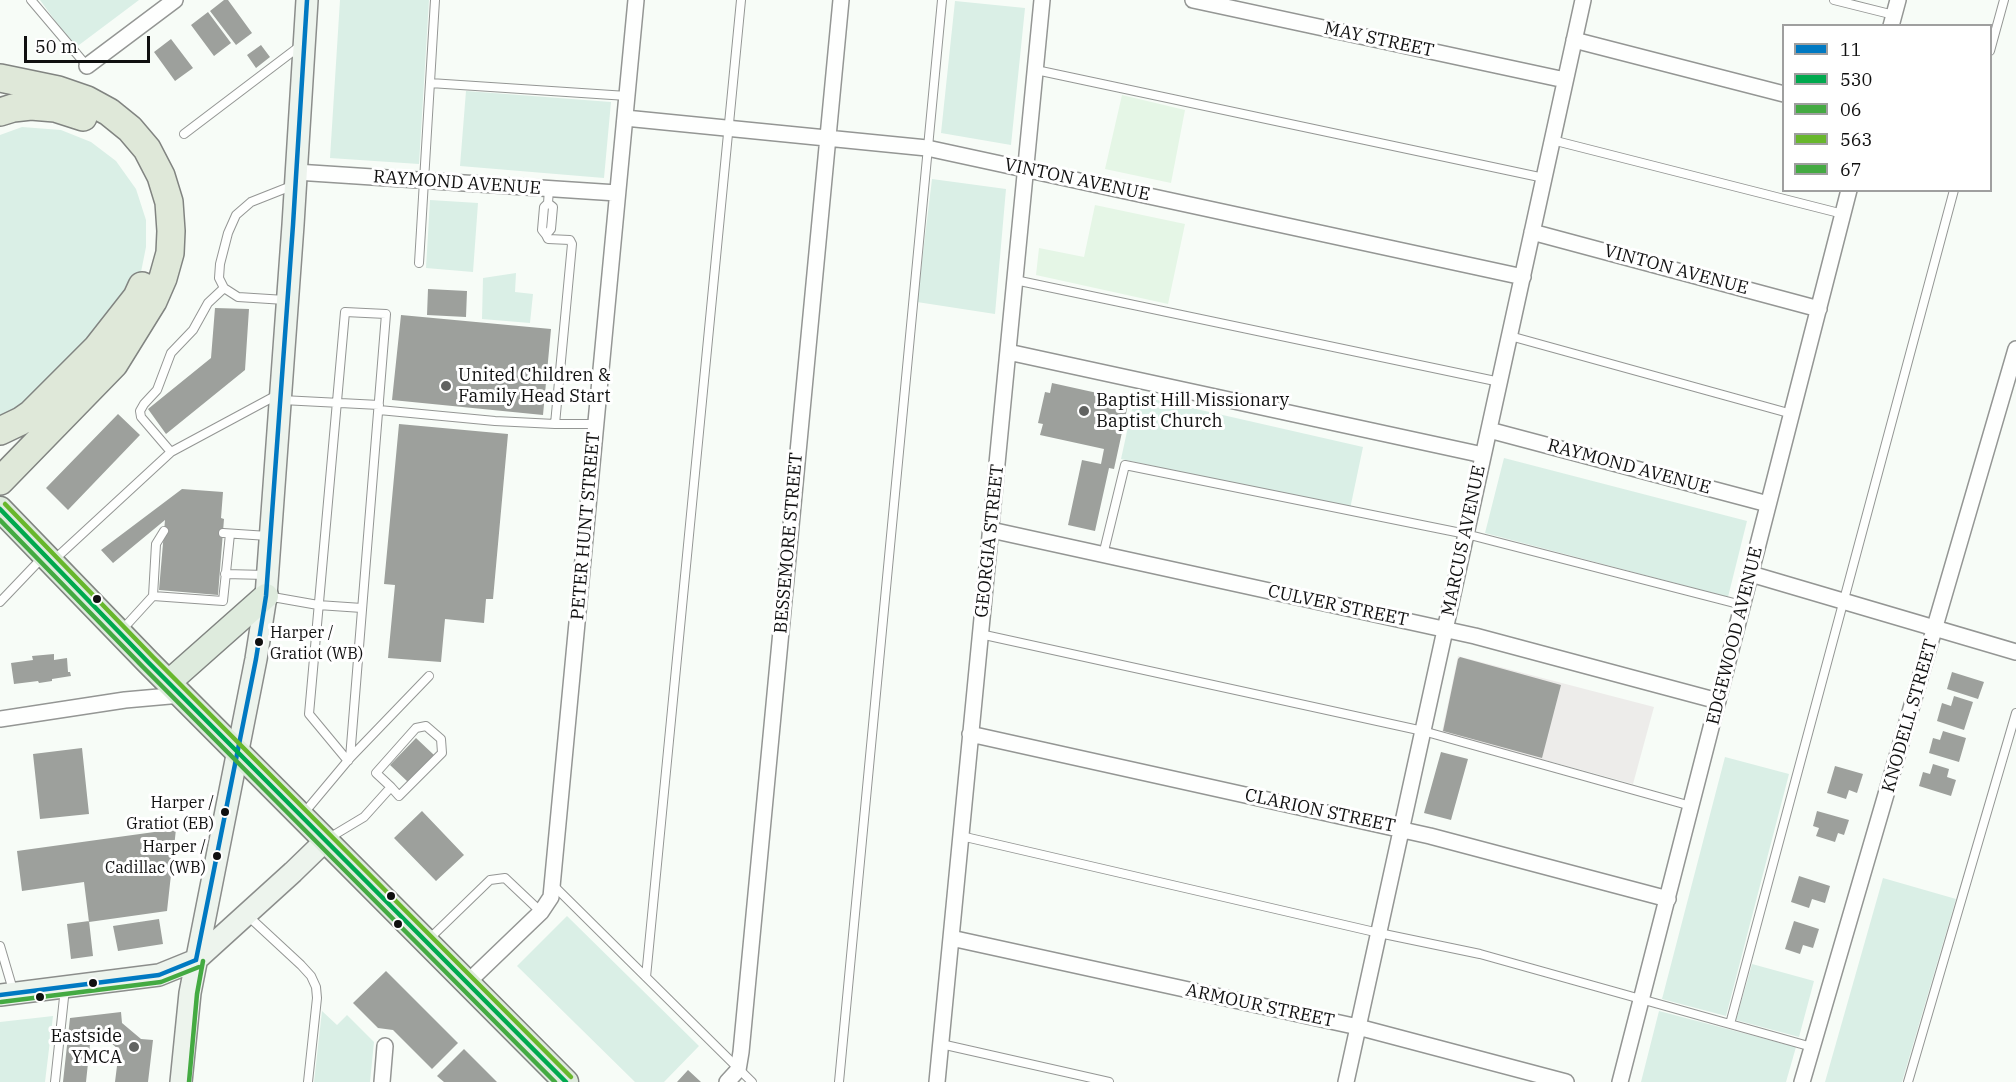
<!DOCTYPE html>
<html>
<head>
<meta charset="utf-8">
<style>
  body { margin:0 }
  #map { position:relative; width:2016px; height:1082px; overflow:hidden; background:#f7fcf7; font-family:"IBM Plex Serif",serif }
  canvas { display:block }
  .legend { position:absolute; left:1782px; top:24px; width:210px; height:168px; box-sizing:border-box; background:#fff; border:2px solid #9f9f9f; margin:0; padding:8px 10px; list-style:none; font-size:18px; color:#101010 }
  .legend li { display:flex; align-items:center; gap:12px; height:30px }
  .legend b { width:30px; border:2px solid #9f9f9f }
  .scale { position:absolute; left:24px; top:36px; width:126px; height:27px; box-sizing:border-box; border:3px solid #101010; border-top:0; padding-left:8px; font-size:18px; line-height:21px; white-space:nowrap; color:#101010; -webkit-text-stroke:4px #fff; paint-order:stroke }
</style>
</head>
<body>
<div id="map">
<canvas width="2016" height="1082"></canvas>
<ul class="legend">
<li><b style="height:8px;background:#0079c2"></b>11</li>
<li><b style="height:8px;background:#00a94e"></b>530</li>
<li><b style="height:8px;background:#44aa42"></b>06</li>
<li><b style="height:8px;background:#68b72c"></b>563</li>
<li><b style="height:8px;background:#44aa42"></b>67</li>
</ul>
<div class="scale">50 m</div>
</div>
<script>
const c = document.querySelector('canvas').getContext('2d');
c.lineJoin = 'round';
function fillPath(path, color) { c.fillStyle = color; c.fill(path, 'evenodd'); }
const poly = rows => new Path2D(rows.map(r => 'M' + r).join(''));
function stroke(path, color, width, dash) { c.strokeStyle = color; c.lineWidth = width; c.lineCap = dash ? 'butt' : 'round'; c.setLineDash(dash || []); c.stroke(path); }
function write(font, color, halo, rows, align = 'center') {
  c.font = font + ' "IBM Plex Serif",serif'; c.lineWidth = 6; c.setLineDash([]); c.textBaseline = 'middle'; c.strokeStyle = halo; c.fillStyle = color; for (const [text, x, y, turn = 0] of rows) {
    c.save(); c.translate(x, y); c.rotate((+turn || 0) * Math.PI / 180); c.textAlign = isNaN(turn) ? turn : align; if (halo) c.strokeText(text, 0, 0); c.fillText(text, 0, 0); c.restore();
  }
}
const industrial = poly([
  [1458,656,1654,707,1633,784,1442,732]
]);
const farmland = poly([
  [1122,95,1185,110,1171,183,1105,169],
  [1095,205,1185,224,1168,304,1036,275,1039,248,1084,257]
]);
const green = poly([
  [40,0,139,0,75,48],
  [340,0,429,0,419,164,330,158],
  [955,1,1025,8,1011,145,941,133],
  [466,91,611,102,604,178,460,166],
  [22,127,61,130,91,142,116,161,136,189,146,220,146,247,141,272,125,300,0,427,0,135],
  [932,179,1006,189,995,314,917,302],
  [430,200,478,203,473,272,426,268],
  [516,273,515,292,533,294,530,323,482,319,483,278],
  [1135,395,1363,447,1350,509,1121,459],
  [1504,458,1747,521,1728,597,1485,533],
  [1725,757,1789,774,1726,1016,1662,999],
  [1883,878,1956,899,1902,1082,1825,1082],
  [567,916,699,1046,664,1082,635,1082,517,966],
  [1752,964,1814,981,1799,1037,1736,1020],
  [322,1011,337,1025,347,1015,374,1042,370,1082,314,1082],
  [1659,1011,1796,1047,1786,1082,1641,1082],
  [53,1016,45,1082,0,1082,0,1022]
]);
const building = poly([
  [224,0,228,0,252,33,236,45,210,11],
  [208,12,231,43,214,56,191,25],
  [171,39,193,68,175,81,154,52],
  [261,45,270,57,256,68,247,55],
  [428,289,467,291,466,317,427,315],
  [215,308,249,309,245,370,166,434,148,409,211,358],
  [401,315,551,329,543,415,392,400],
  [1052,383,1129,400,1114,469,1109,468,1095,531,1068,525,1082,460,1101,464,1104,449,1040,435,1043,424,1038,423,1045,392,1050,393],
  [118,414,140,435,68,510,46,488],
  [399,424,508,434,493,599,486,599,484,623,445,619,441,662,388,658,395,585,384,584],
  [182,489,223,492,221,518,224,519,218,595,159,590,165,520,113,563,101,550],
  [54,654,54,660,67,658,68,672,70,672,71,676,52,679,52,681,39,683,38,681,14,684,11,663,33,660,32,656],
  [1460,657,1561,685,1542,758,1443,731,1458,659],
  [1952,672,1984,682,1978,699,1947,689],
  [1954,696,1973,702,1964,730,1937,721,1942,703,1951,706],
  [1943,731,1966,738,1959,762,1929,753,1933,738,1940,740],
  [416,738,434,755,408,782,390,765],
  [82,748,89,814,40,819,33,754],
  [1441,752,1468,759,1451,820,1424,813],
  [1933,764,1949,769,1947,777,1956,780,1951,796,1919,786,1923,772,1930,774],
  [1835,766,1863,774,1857,793,1849,790,1846,799,1827,793],
  [422,811,464,855,436,881,394,838],
  [1817,811,1849,820,1844,835,1838,833,1835,842,1816,836,1819,828,1813,826],
  [176,829,167,911,89,922,84,882,22,891,17,851],
  [1799,876,1830,886,1825,903,1812,899,1809,908,1791,902],
  [159,919,163,944,118,951,113,926],
  [89,921,93,956,71,959,67,924],
  [1794,921,1819,929,1813,948,1803,945,1800,954,1785,949],
  [386,971,458,1043,432,1069,393,1030,378,1028,353,1003],
  [121,1012,122,1023,141,1039,153,1040,148,1082,115,1082,119,1050,109,1041,90,1044,86,1082,63,1082,70,1018],
  [464,1049,497,1082,444,1082,437,1076],
  [688,1070,701,1082,677,1082]
]);
const lane = poly([
  [31,0,87,66],
  [1834,0,1894,15],
  [1990,51,2004,0],
  [1036,70,1544,178],
  [430,83,627,96],
  [184,134,300,46],
  [1552,140,1843,214],
  [548,203,553,207,551,229,546,235,542,230,544,207,548,203,549,189],
  [546,235,548,239,570,240,572,244,555,424,596,424],
  [419,263,435,0],
  [1015,280,1500,382],
  [285,300,238,297,224,288,219,278,220,264,228,233,236,215,251,202,294,185],
  [1510,336,1792,414],
  [282,400,379,405],
  [379,410,495,421,555,424],
  [171,452,141,417,140,411,144,404,157,390,171,353,193,330,208,303,224,288],
  [223,533,268,536],
  [1103,555,1125,465,1466,534,1742,605],
  [55,559,171,452,277,395],
  [225,574,266,575],
  [153,596,156,544,164,531],
  [267,596,318,605,362,608],
  [0,602,42,558],
  [121,631,153,596,223,601,230,534],
  [980,634,1423,731,1691,806],
  [348,761,309,714,345,312,386,314,350,758],
  [304,813,350,758,429,676],
  [961,836,1379,933,1480,954,1812,1047],
  [329,838,364,817,391,787,399,796,442,753,441,739,426,726,416,728,376,773,391,787],
  [553,885,752,1082],
  [247,915,301,965,311,976,316,987,317,998,308,1082],
  [428,940,490,880,505,878,541,912],
  [0,946,13,990],
  [646,977,741,0],
  [1730,1024,1954,190],
  [941,1044,1109,1082],
  [55,1082,65,988],
  [839,1082,942,0],
  [1908,1082,2016,713]
]);
const street = poly([
  [1193,0,1565,80],
  [1891,26,1898,0],
  [1574,40,1784,94],
  [87,66,175,0],
  [625,118,927,148,1523,277],
  [296,172,617,193],
  [1532,232,1819,309],
  [1008,352,1483,455],
  [1489,430,1768,504],
  [991,530,1475,636,1718,701],
  [1751,574,2016,652],
  [0,719,125,700,181,695],
  [970,734,1430,836,1668,899],
  [951,938,1358,1027,1566,1082],
  [467,983,541,912,551,897,636,0],
  [382,1082,385,1046],
  [727,1082,738,1070,741,1052,841,0],
  [937,1082,1042,0],
  [1346,1082,1583,0],
  [1620,1082,1849,190],
  [1802,1082,2016,349]
]);
const secondary = poly([
  [0,995,159,975,196,960,293,872,325,841],
  [181,1082,190,993,256,659,266,596,293,225,307,0]
]);
const primary = poly([
  [0,509,148,662,566,1082],
  [169,682,266,596]
]);
const highway = poly([
  [0,78,58,90,87,100,109,112,130,129,147,149,161,176,169,202,171,231,170,253,163,278,153,301,114,364,0,481],
  [0,112,13,108,31,106,55,108,83,117],
  [0,431,21,421,31,414,97,348,137,297,142,286]
]);
const bus1 = poly([
  [196,960,256,659,266,596,293,225,307,0],
  [0,995,159,975,196,960]
]);
const bus2 = poly([
  [0,509,148,662,566,1082]
]);
const bus3 = poly([
  [0,520,143,667,555,1082]
]);
const bus4 = poly([
  [5,504,153,657,571,1077]
]);
const bus5 = poly([
  [1,1002,161,982,199,967],
  [189,1082,197,994,203,961]
]);
const markers = [
  [446,386,6,"#616361"],
  [1084,411,6,"#616361"],
  [97,599,5,"#101010"],
  [259,642,5,"#101010"],
  [225,812,5,"#101010"],
  [217,856,5,"#101010"],
  [391,896,5,"#101010"],
  [398,924,5,"#101010"],
  [93,983,5,"#101010"],
  [40,997,5,"#101010"],
  [134,1047,6,"#616361"]
];
const busNames = [
  ["Harper /",270,633,"left"],
  ["Gratiot (WB)",270,654,"left"],
  ["Harper /",214,803],
  ["Gratiot (EB)",214,824],
  ["Harper /",206,847],
  ["Cadillac (WB)",206,868]
];
const streetNames = [
  ["MAY STREET",1379,40,12],
  ["VINTON AVENUE",1077,180,12],
  ["RAYMOND AVENUE",457,183,4],
  ["VINTON AVENUE",1676,270,15],
  ["RAYMOND AVENUE",1629,467,15],
  ["PETER HUNT STREET",586,526,-85],
  ["GEORGIA STREET",990,541,-84],
  ["MARCUS AVENUE",1464,541,-78],
  ["BESSEMORE STREET",789,543,-85],
  ["CULVER STREET",1338,606,12],
  ["EDGEWOOD AVENUE",1735,636,-76],
  ["KNODELL STREET",1910,716,-74],
  ["CLARION STREET",1320,811,12],
  ["ARMOUR STREET",1260,1006,12]
];
const poiNames = [
  ["United Children &",458,376],
  ["Family Head Start",458,397],
  ["Baptist Hill Missionary",1096,401],
  ["Baptist Church",1096,422],
  ["Eastside",122,1037,"right"],
  ["YMCA",122,1058,"right"]
];
fillPath(industrial, '#edecea');
fillPath(farmland, '#e5f6e6');
fillPath(green, '#daefe6');
fillPath(building, '#9da09c');
stroke(lane, '#949694', 10);
stroke(street, '#949694', 18);
stroke(secondary, '#8b8d8b', 24);
stroke(primary, '#818481', 27);
stroke(highway, '#818481', 30);
stroke(lane, '#fefffe', 8);
stroke(street, '#fefffe', 15);
stroke(secondary, '#edf4ed', 21);
stroke(primary, '#deebdd', 24);
stroke(highway, '#dfe8d9', 27);
stroke(bus1, '#0079c2', 4.5);
stroke(bus2, '#00a94e', 4.5);
stroke(bus3, '#44aa42', 4.5);
stroke(bus4, '#68b72c', 4.5);
stroke(bus5, '#44aa42', 4.5);
for (const [x, y, r, color] of markers) { const dot = new Path2D(); dot.arc(x, y, r, 0, 2 * Math.PI); c.fillStyle = color; c.fill(dot); stroke(dot, '#fff', 2); }
write('16px', '#101010', '#fff', busNames, 'right');
write('18px', '#101010', '#fff', streetNames);
write('18px', '#101010', '#fff', poiNames, 'left');
</script>
</body>
</html>
